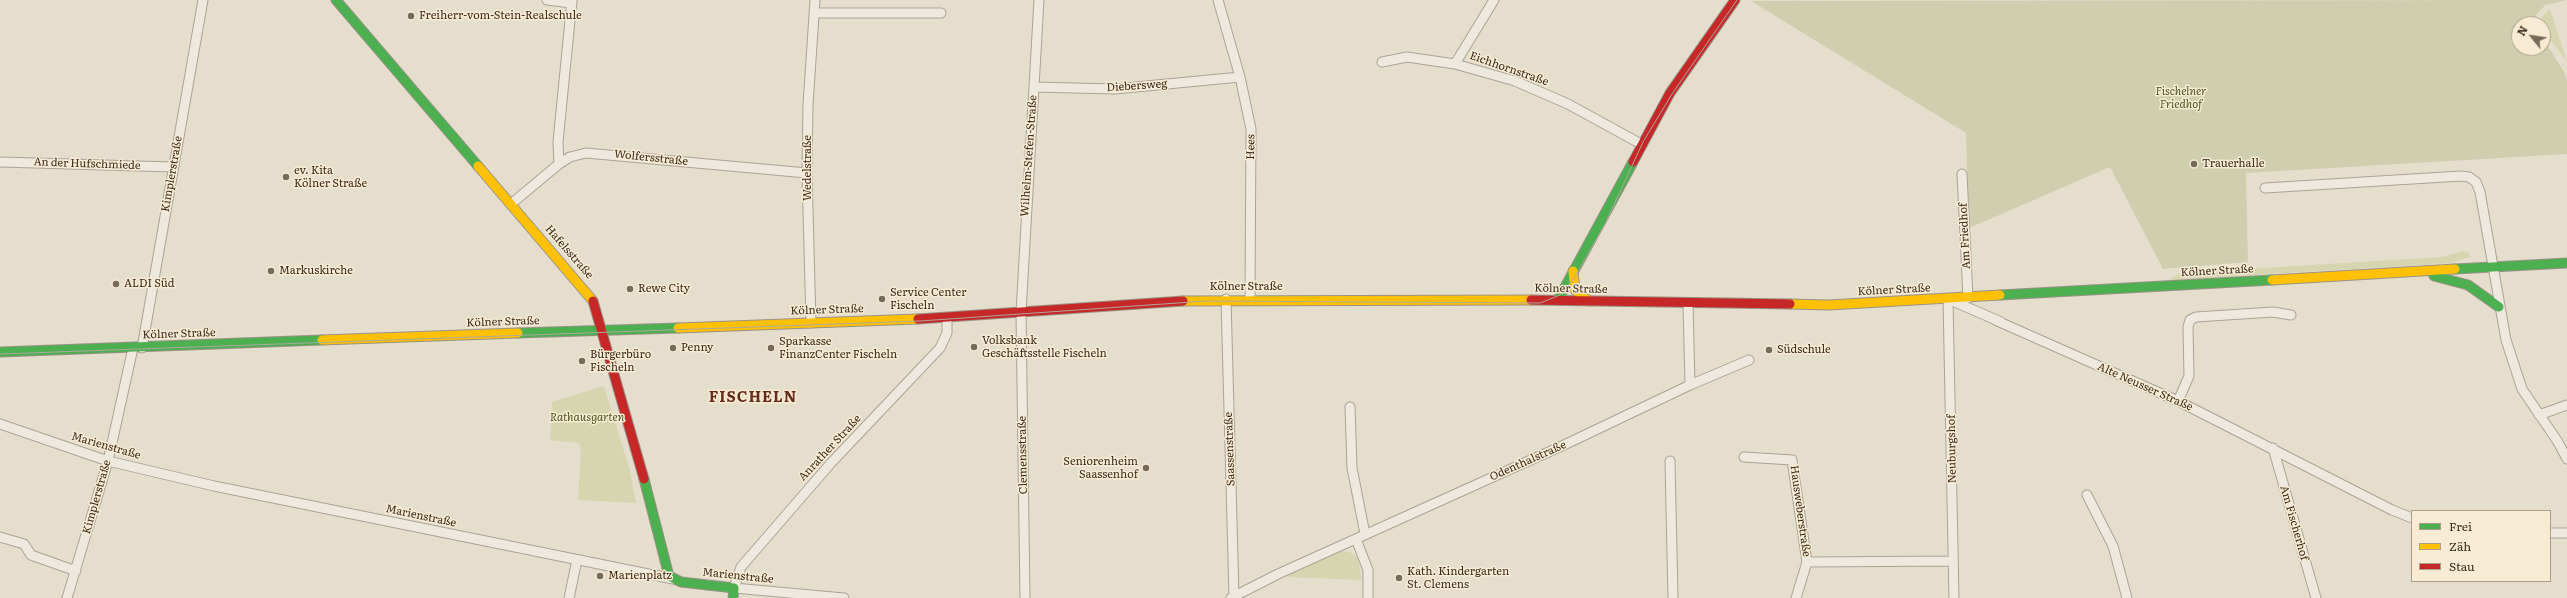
<!DOCTYPE html>
<html>
<head>
<meta charset="utf-8">
<style>
  body { margin:0 }
  #map { position:relative; width:2567px; height:598px; overflow:hidden; background:#e5decd; font-family:Literata,serif }
  canvas { display:block }
  .legend { position:absolute; left:2411px; top:510px; width:140px; height:72px; box-sizing:border-box; background:#f7ecd3; border:1px solid #ab9f8b; margin:0; padding:5px 7px; list-style:none; font-size:12px; color:#3a2b1e }
  .legend li { display:flex; align-items:center; gap:8px; height:20px }
  .legend b { width:20px; border:1px solid #ab9f8b }
  .north { position:absolute; left:2511px; top:16px; width:40px; height:40px; box-sizing:border-box; background:#f7ecd3; border:1px solid #ab9f8b; border-radius:50%; rotate:300deg; font-size:11px; font-weight:700; line-height:16px; text-align:center; color:#3a2b1e }
  .north::after { content:''; display:block; margin:auto; width:14px; height:18px; background:#766a5b; clip-path:polygon(50% 0,100% 100%,50% 72%,0 100%) }
</style>
</head>
<body>
<div id="map">
<canvas width="2567" height="598"></canvas>
<ul class="legend">
<li><b style="height:5px;background:#4caf50"></b>Frei</li>
<li><b style="height:5px;background:#ffc107"></b>Zäh</li>
<li><b style="height:5px;background:#c62828"></b>Stau</li>
</ul>
<div class="north">N</div>
</div>
<script>
const c = document.querySelector('canvas').getContext('2d');
c.lineJoin = 'round';
function fillPath(path, color) { c.fillStyle = color; c.fill(path, 'evenodd'); }
const poly = rows => new Path2D(rows.map(r => 'M' + r).join(''));
function stroke(path, color, width, dash) { c.strokeStyle = color; c.lineWidth = width; c.lineCap = dash ? 'butt' : 'round'; c.setLineDash(dash || []); c.stroke(path); }
function write(font, color, halo, rows, align = 'center') {
  c.font = font + ' Literata,serif'; c.lineWidth = 3; c.setLineDash([]); c.textBaseline = 'middle'; c.strokeStyle = halo; c.fillStyle = color; for (const [text, x, y, turn = 0] of rows) {
    c.save(); c.translate(x, y); c.rotate((+turn || 0) * Math.PI / 180); c.textAlign = isNaN(turn) ? turn : align; if (halo) c.strokeText(text, 0, 0); c.fillText(text, 0, 0); c.restore();
  }
}
const green = poly([
  [2550,9,2567,62,2543,30,2543,24,2541,24,2542,16],
  [2463,251,2469,253,2470,257,2452,263,2169,280,2180,273,2442,257],
  [604,386,630,471,636,503,578,500,581,451,579,443,550,440,552,402],
  [1337,551,1350,552,1358,559,1362,580,1287,577,1285,574]
]);
const cemetery = poly([
  [2567,0,2545,5,2534,17,2535,24,2519,24,2519,48,2543,48,2543,38,2564,72,2567,81,2567,154,2246,173,2248,262,2163,269,2110,167,1969,228,1966,133,1751,1]
]);
const street = poly([
  [547,0,572,3],
  [1218,0,1240,77,1251,129,1250,299],
  [815,13,941,13],
  [1382,62,1407,57,1455,64,1515,81,1568,104,1641,144],
  [1455,64,1494,0],
  [1034,87,1115,89,1240,77],
  [0,162,173,167],
  [559,164,558,142,572,0],
  [1962,174,1968,298],
  [2265,188,2461,176,2469,177,2476,182,2480,192,2506,340,2522,389,2558,442,2567,459],
  [511,204,559,164,570,157,586,153,807,173],
  [1226,299,1234,596],
  [1995,320,2178,401,2392,510,2412,518],
  [811,323,807,173,808,105,815,0],
  [142,348,203,0],
  [1690,385,1749,360],
  [2178,401,2189,376,2188,327,2190,320,2196,317,2273,312,2291,315],
  [1350,407,1352,468,1365,534],
  [2539,415,2567,405],
  [0,424,108,461,214,486,673,579],
  [2273,448,2316,598],
  [1744,457,1792,460,1807,562],
  [1670,461,1673,598],
  [2087,495,2113,546,2127,598],
  [2550,533,2567,533],
  [0,537,24,544,31,555,76,571],
  [1356,539,1368,570,1368,598],
  [67,598,108,461,133,348],
  [569,598,577,560],
  [844,598,734,588,741,567,831,463,940,348,947,333,947,318],
  [1025,598,1021,312,1039,0],
  [1231,598,1278,574,1564,445,1690,385,1688,304],
  [1796,598,1807,562,1953,561],
  [1954,598,1948,299,2001,322]
]);
const fast = poly([
  [336,0,478,166],
  [2455,269,2567,263],
  [2434,276,2468,285,2499,307],
  [2000,295,2272,280],
  [1558,300,1633,162],
  [518,333,678,328],
  [0,352,322,340],
  [644,479,669,576,681,582,734,588,733,598]
]);
const slow = poly([
  [478,166,593,301],
  [1573,271,1575,290,1589,301],
  [2272,280,2455,269],
  [1183,301,1531,300],
  [1790,304,1829,305,2000,295],
  [678,328,918,319],
  [322,340,518,333]
]);
const jam = poly([
  [1633,162,1670,93,1735,0],
  [1531,300,1790,304],
  [593,301,644,479],
  [918,319,1183,301]
]);
const tram = poly([
  [0,354,920,321,1206,301,1540,303,1560,295,1575,277,1606,222,1643,142,1672,94,1737,0]
]);
const markers = [
  [411,16,4,"#766a5b"],
  [2194,164,4,"#766a5b"],
  [286,177,4,"#766a5b"],
  [271,271,4,"#766a5b"],
  [116,284,4,"#766a5b"],
  [630,289,4,"#766a5b"],
  [882,299,4,"#766a5b"],
  [974,347,4,"#766a5b"],
  [673,348,4,"#766a5b"],
  [771,348,4,"#766a5b"],
  [1769,350,4,"#766a5b"],
  [582,361,4,"#766a5b"],
  [1146,468,4,"#766a5b"],
  [600,576,4,"#766a5b"],
  [1399,578,4,"#766a5b"]
];
const poiNames = [
  ["Freiherr-vom-Stein-Realschule",419,16],
  ["Trauerhalle",2202,164],
  ["ev. Kita",294,171],
  ["Kölner Straße",294,184],
  ["Markuskirche",279,271],
  ["ALDI Süd",124,284],
  ["Rewe City",638,289],
  ["Service Center",890,293],
  ["Fischeln",890,306],
  ["Volksbank",982,341],
  ["Geschäftsstelle Fischeln",982,354],
  ["Sparkasse",779,342],
  ["FinanzCenter Fischeln",779,355],
  ["Penny",681,348],
  ["Südschule",1777,350],
  ["Bürgerbüro",590,355],
  ["Fischeln",590,368],
  ["Seniorenheim",1138,462,"right"],
  ["Saassenhof",1138,475,"right"],
  ["Kath. Kindergarten",1407,572],
  ["St. Clemens",1407,585],
  ["Marienplatz",608,576]
];
const streetNames = [
  ["Eichhornstraße",1509,69,19],
  ["Diebersweg",1137,86,-4],
  ["Hees",1251,147,-89],
  ["Wilhelm-Stefen-Straße",1029,156,-86],
  ["Wolfersstraße",651,158,6],
  ["An der Hufschmiede",87,164,2],
  ["Wedelstraße",808,168,-90],
  ["Kimplerstraße",172,174,-80],
  ["Am Friedhof",1965,236,-93],
  ["Hafelsstraße",569,252,49],
  ["Kölner Straße",2217,271,-3],
  ["Kölner Straße",1246,287],
  ["Kölner Straße",1571,289,1],
  ["Kölner Straße",1894,290,-3],
  ["Kölner Straße",827,310,-2],
  ["Kölner Straße",503,322,-2],
  ["Kölner Straße",179,334,-2],
  ["Alte Neusser Straße",2145,387,24],
  ["Marienstraße",106,446,16],
  ["Anrather Straße",830,448,-47],
  ["Saassenstraße",1230,449,-92],
  ["Neuburgshof",1952,449,-91],
  ["Clemensstraße",1023,455,-91],
  ["Odenthalstraße",1528,461,-24],
  ["Kimplerstraße",97,497,-74],
  ["Hausweberstraße",1800,511,82],
  ["Marienstraße",421,516,12],
  ["Am Fischerhof",2294,523,74],
  ["Marienstraße",738,576,6]
];
const parkNames = [
  ["Fischelner",2181,92],
  ["Friedhof",2181,105],
  ["Rathausgarten",587,418]
];
const districtNames = [
  ["FISCHELN",753,398]
];
fillPath(green, '#d5d5af');
fillPath(cemetery, '#cfcfaf');
stroke(street, '#aba396', 11);
stroke(fast, '#9a9286', 11);
stroke(slow, '#9a9286', 11);
stroke(jam, '#9a9286', 11);
stroke(street, '#eee9df', 9);
stroke(fast, '#4caf50', 9);
stroke(slow, '#ffc107', 9);
stroke(jam, '#c62828', 9);
stroke(tram, '#ada89f', 1);
for (const [x, y, r, color] of markers) { const dot = new Path2D(); dot.arc(x, y, r, 0, 2 * Math.PI); c.fillStyle = color; c.fill(dot); stroke(dot, '#f7ecd3', 1.5); }
write('11px', '#3a2b1e', '#f7ecd3', poiNames, 'left');
write('11px', '#3a2b1e', '#f7ecd3', streetNames);
write('italic 11px', '#4a5724', '#f7ecd3', parkNames);
c.letterSpacing = '1px';
write('bold 15px', '#682c1c', '#f7ecd3', districtNames);
c.letterSpacing = '0px';
</script>
</body>
</html>
